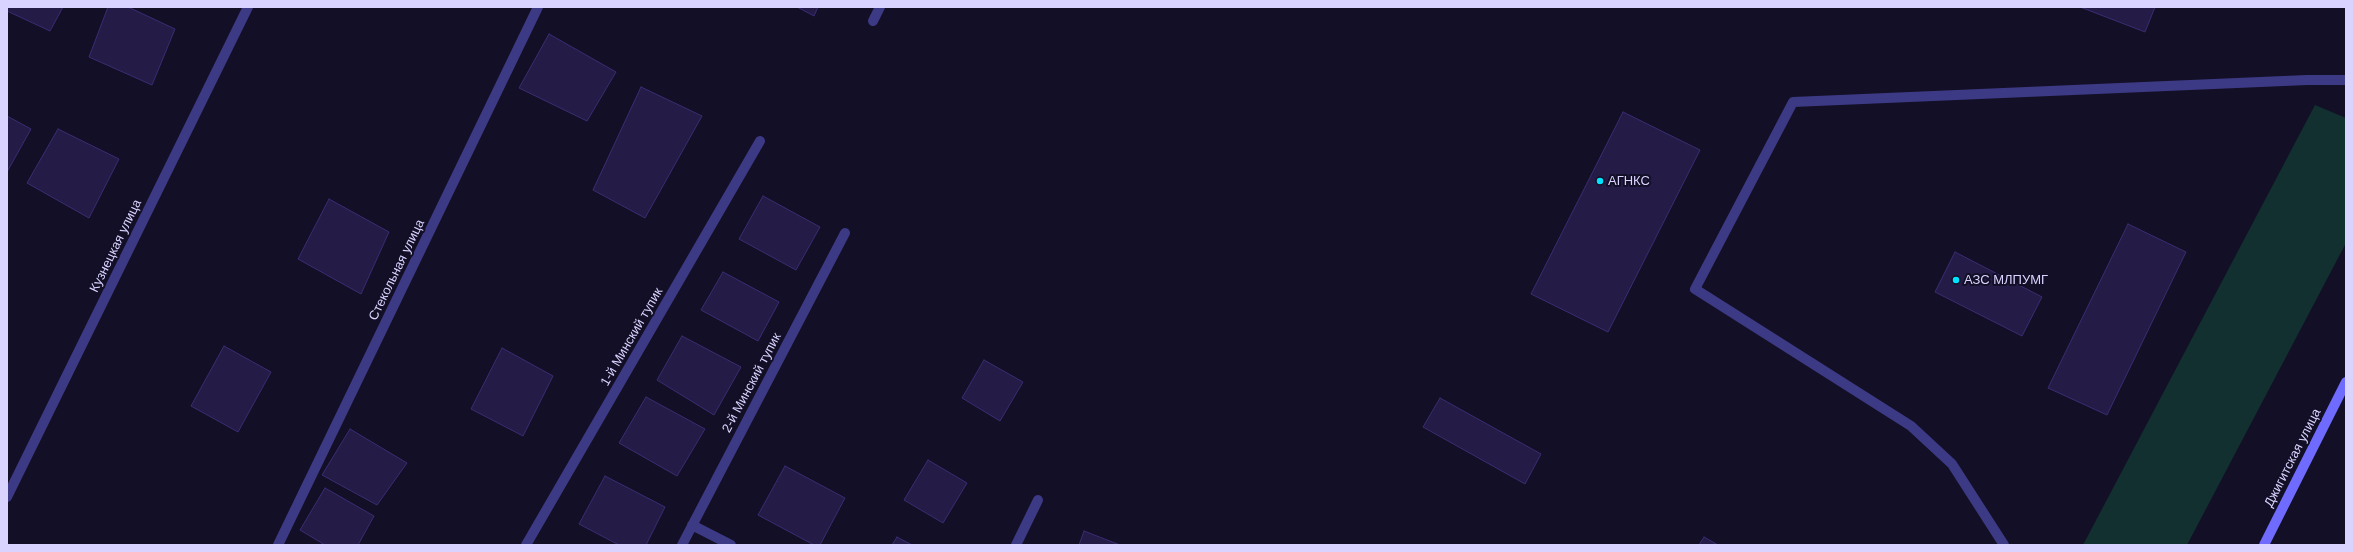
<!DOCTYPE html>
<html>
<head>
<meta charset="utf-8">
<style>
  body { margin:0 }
  #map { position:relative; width:2353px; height:552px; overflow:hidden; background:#130f26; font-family:Arial,sans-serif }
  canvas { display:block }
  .frame { position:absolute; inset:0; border:8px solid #d9d4ff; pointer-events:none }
</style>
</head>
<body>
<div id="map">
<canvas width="2353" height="552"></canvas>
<div class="frame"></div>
</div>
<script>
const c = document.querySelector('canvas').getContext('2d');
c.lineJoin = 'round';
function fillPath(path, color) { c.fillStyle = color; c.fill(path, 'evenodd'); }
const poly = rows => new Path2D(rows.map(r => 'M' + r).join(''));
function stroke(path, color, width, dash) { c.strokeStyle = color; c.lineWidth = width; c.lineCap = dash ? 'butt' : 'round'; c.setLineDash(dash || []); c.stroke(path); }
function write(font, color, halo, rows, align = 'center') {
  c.font = font + ' Arial,sans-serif'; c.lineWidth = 4; c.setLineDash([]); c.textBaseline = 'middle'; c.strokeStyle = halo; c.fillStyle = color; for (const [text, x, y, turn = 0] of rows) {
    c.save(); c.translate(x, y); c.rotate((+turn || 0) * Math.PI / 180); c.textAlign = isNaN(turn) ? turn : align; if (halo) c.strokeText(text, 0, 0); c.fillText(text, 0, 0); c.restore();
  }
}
const green = poly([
  [2315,105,2346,118,2346,243,2187,545,2083,545]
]);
const building = poly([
  [7,7,63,7,50,31,7,11,7,7],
  [108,7,128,7,175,29,152,85,89,57,108,7],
  [797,7,818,7,814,16,797,7],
  [2080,7,2155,7,2145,32,2080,7],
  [549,34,616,72,587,121,519,88,549,34],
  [641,87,702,116,645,218,593,190,641,87],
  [1623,112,1700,150,1608,332,1531,294,1623,112],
  [7,116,31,129,7,172,7,116],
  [58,129,119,159,89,218,27,183,58,129],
  [763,196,820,227,796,270,739,239,763,196],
  [329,199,389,232,361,294,298,259,329,199],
  [2128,224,2186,252,2107,415,2048,388,2128,224],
  [1955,252,2042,297,2022,336,1935,292,1955,252],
  [723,272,779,302,758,341,701,310,723,272],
  [682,336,741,367,714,415,657,380,682,336],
  [224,346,271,372,238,432,191,406,224,346],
  [502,348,553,376,523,436,471,409,502,348],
  [984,360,1023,382,1000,421,962,398,984,360],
  [646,397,705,429,677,476,619,443,646,397],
  [1440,398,1541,454,1525,484,1423,427,1440,398],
  [350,429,407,463,377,505,322,475,350,429],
  [928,460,967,483,943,523,904,500,928,460],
  [785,466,845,498,820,545,814,545,758,515,785,466],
  [605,476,665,507,646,545,619,545,579,524,605,476],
  [325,488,374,516,358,545,325,545,300,530,325,488],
  [1084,531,1120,545,1079,545,1084,531],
  [897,537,912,545,892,545,897,537],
  [1704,537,1718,545,1699,545,1704,537]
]);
const lane = poly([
  [873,21,880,7],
  [2004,545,1952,464,1911,426,1695,289,1793,102,2307,80,2346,80]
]);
const street = poly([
  [7,497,248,7],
  [692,525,731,545],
  [278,545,538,7],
  [526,545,760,141],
  [682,545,845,233],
  [1016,545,1038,500]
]);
const secondary = poly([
  [2264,545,2346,382]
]);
const markers = [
  [1600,181,4,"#00e5ff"],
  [1956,280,4,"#00e5ff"]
];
const poiNames = [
  ["АГНКС",1608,181],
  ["АЗС МЛПУМГ",1964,280]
];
const streetNames = [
  ["Кузнецкая улица",116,246,-64],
  ["Стекольная улица",397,270,-64],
  ["1-й Минский тупик",632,337,-60],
  ["2-й Минский тупик",752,383,-62],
  ["Джигитская улица",2293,458,-63]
];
fillPath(green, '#12302f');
fillPath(building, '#241b47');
stroke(building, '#3b2d73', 1);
stroke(lane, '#3d3a85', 10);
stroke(street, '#3d3a85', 10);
stroke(secondary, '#6f6bff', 10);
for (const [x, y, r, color] of markers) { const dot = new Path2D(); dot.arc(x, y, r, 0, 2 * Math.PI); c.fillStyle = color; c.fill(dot); stroke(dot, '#130f26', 1.5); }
write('13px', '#d9d4ff', '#130f26', poiNames, 'left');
write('13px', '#d9d4ff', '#130f26', streetNames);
</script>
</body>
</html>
